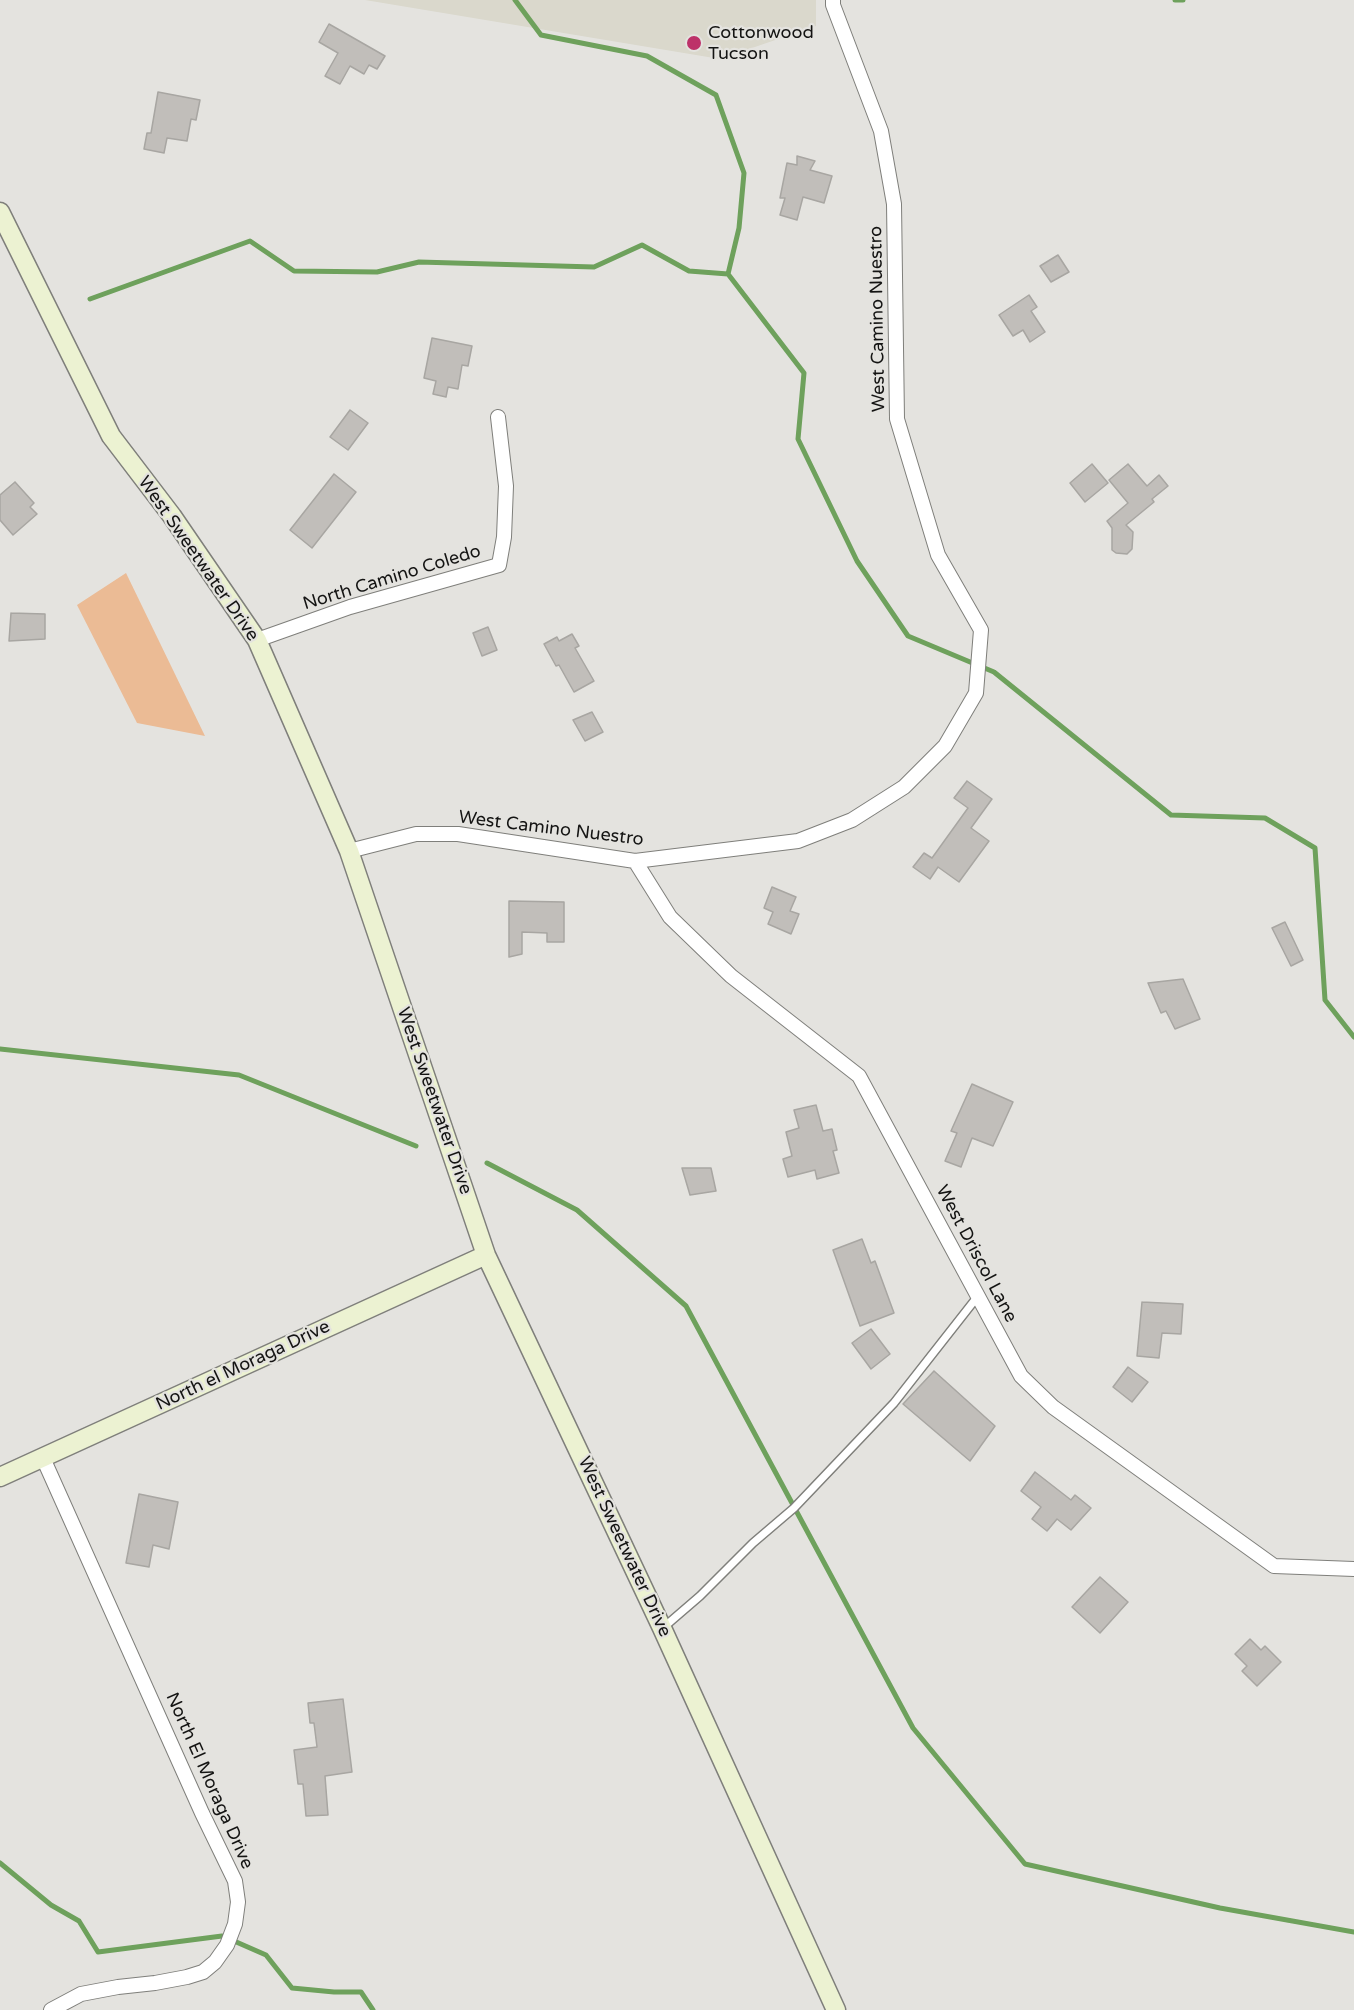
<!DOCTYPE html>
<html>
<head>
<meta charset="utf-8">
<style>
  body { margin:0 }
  canvas { display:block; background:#e4e3df }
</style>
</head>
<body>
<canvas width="1354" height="2010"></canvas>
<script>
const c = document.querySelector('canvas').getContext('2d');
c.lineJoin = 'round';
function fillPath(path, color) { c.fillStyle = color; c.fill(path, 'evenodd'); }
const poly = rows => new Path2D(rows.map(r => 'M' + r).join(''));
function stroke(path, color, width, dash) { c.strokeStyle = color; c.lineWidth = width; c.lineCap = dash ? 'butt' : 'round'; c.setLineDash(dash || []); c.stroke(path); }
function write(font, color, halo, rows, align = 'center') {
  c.font = font + ' "Varela Round",sans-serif'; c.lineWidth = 4.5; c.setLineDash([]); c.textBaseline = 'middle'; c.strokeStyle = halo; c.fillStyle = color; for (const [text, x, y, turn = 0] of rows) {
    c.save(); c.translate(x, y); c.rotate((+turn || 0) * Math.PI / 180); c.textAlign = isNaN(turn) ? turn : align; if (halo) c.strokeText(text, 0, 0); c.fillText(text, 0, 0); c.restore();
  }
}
const built = poly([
  [365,0,816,0,816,26,720,59]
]);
const green = poly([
  [126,573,205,736,137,723,77,605]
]);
const stream = poly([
  [515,0,541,35,647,56,716,95,744,173,739,228,728,274],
  [1175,0,1183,0],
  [90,299,250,241,294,271,377,272,419,262,594,267,642,245,689,271,728,274,804,373,798,439,857,561,908,636,994,672,1171,815,1265,818,1315,848,1325,1000,1354,1037],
  [0,1049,239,1075,416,1146],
  [487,1163,577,1210,686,1306,913,1728,1025,1864,1220,1908,1354,1932],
  [0,1863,51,1905,79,1921,98,1952,222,1936],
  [234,1941,266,1955,292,1988,334,1992,361,1992,373,2010]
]);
const building = poly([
  [329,24,385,56,377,69,369,65,364,74,350,66,340,84,325,76,338,53,319,42,329,24],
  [158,92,200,100,196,120,191,119,187,141,167,138,164,153,144,149,147,133,151,133,158,92],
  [797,156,815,161,810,170,832,176,824,203,803,197,797,220,780,215,785,198,780,198,787,163,797,165,797,156],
  [1058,255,1069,272,1051,282,1040,266,1058,255],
  [1029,295,1037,307,1031,311,1045,332,1030,342,1023,330,1013,336,999,315,1029,295],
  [432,338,472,346,468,366,462,365,458,389,448,387,446,397,433,394,436,381,424,378,432,338],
  [350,410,368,423,348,450,330,437,350,410],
  [1092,464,1108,483,1085,502,1070,483,1092,464],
  [1128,464,1147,486,1159,475,1168,486,1152,499,1154,502,1126,525,1133,532,1132,549,1127,554,1116,553,1112,550,1112,528,1107,521,1128,503,1109,480,1128,464],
  [334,474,356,492,312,548,290,530,334,474],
  [15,482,34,503,30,507,37,514,13,535,0,520,0,495,15,482],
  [11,613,45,614,45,639,9,641,11,613],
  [488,627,497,650,482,656,473,633,488,627],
  [572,634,579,646,575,648,594,681,574,692,559,665,556,666,544,644,557,637,559,641,572,634],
  [592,712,603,732,585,741,573,720,592,712],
  [967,781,992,799,971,828,989,841,959,882,938,867,930,879,913,867,924,853,932,858,968,808,954,798,967,781],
  [772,887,796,897,790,911,799,914,791,934,768,924,773,912,764,908,772,887],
  [509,901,564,902,564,942,547,942,547,933,522,932,522,954,509,957,509,901],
  [1285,922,1303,960,1291,966,1272,928,1285,922],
  [1183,979,1200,1019,1175,1029,1166,1011,1161,1013,1148,983,1183,979],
  [972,1084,1013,1102,993,1146,972,1138,961,1167,945,1161,957,1133,951,1131,972,1084],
  [816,1105,823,1131,832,1129,837,1150,833,1151,839,1173,817,1179,815,1170,788,1177,783,1159,792,1156,786,1132,799,1128,794,1110,816,1105],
  [682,1168,711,1168,716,1191,690,1195,682,1168],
  [862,1239,871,1263,875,1261,894,1313,860,1326,833,1250,862,1239],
  [1142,1302,1183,1304,1181,1334,1162,1333,1159,1358,1137,1356,1142,1302],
  [871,1329,890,1354,871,1369,852,1343,871,1329],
  [1128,1367,1148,1382,1132,1402,1113,1387,1128,1367],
  [934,1371,995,1426,970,1461,903,1404,934,1371],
  [1035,1472,1071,1500,1075,1495,1091,1508,1071,1530,1057,1519,1047,1531,1032,1519,1041,1507,1021,1491,1035,1472],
  [139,1494,178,1502,169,1549,153,1545,149,1567,126,1563,139,1494],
  [1100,1577,1128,1602,1100,1633,1072,1607,1100,1577],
  [1250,1639,1261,1650,1265,1646,1281,1662,1257,1686,1242,1671,1247,1666,1235,1654,1250,1639],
  [343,1699,352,1772,325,1776,328,1815,306,1816,303,1784,298,1784,294,1750,317,1747,314,1723,310,1723,308,1703,343,1699]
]);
const lane = poly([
  [664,1627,700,1596,753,1543,794,1508,894,1403,978,1296]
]);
const street = poly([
  [257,640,350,607,499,565,504,537,506,486,498,417],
  [349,851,416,834,458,834,635,861,798,841,852,820,904,787,945,746,976,693,981,630,938,555,897,419,894,204,881,131,833,5,833,0],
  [635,861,670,917,731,976,859,1076,1021,1376,1053,1407,1274,1566,1354,1569],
  [43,1458,202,1813,235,1881,238,1902,235,1924,227,1945,215,1962,203,1972,187,1977,155,1983,118,1987,81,1994,51,2010]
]);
const secondary = poly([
  [0,212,111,436,172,516,257,640,349,851,486,1255,662,1628,836,2010],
  [0,1477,486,1255]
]);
const markers = [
  [694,43,8,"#bd3269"]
];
const poiNames = [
  ["Cottonwood",708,33],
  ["Tucson",708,54]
];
const streetNames = [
  ["West Camino Nuestro",878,319,-91],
  ["West Sweetwater Drive",198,559,55],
  ["North Camino Coledo",392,578,-17],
  ["West Camino Nuestro",551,829,7],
  ["West Sweetwater Drive",434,1101,71],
  ["West Driscol Lane",976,1254,62],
  ["North el Moraga Drive",243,1366,-25],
  ["West Sweetwater Drive",624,1547,65],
  ["North El Moraga Drive",209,1781,66]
];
fillPath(built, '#dad8cc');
fillPath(green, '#ebbb95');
stroke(stream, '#6ea15c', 5);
fillPath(building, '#c1beba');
stroke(building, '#a8a6a2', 1.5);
stroke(lane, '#7f7f7b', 10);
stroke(street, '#7f7f7b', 16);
stroke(secondary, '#7f7f7b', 21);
stroke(lane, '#fff', 7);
stroke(street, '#fff', 14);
stroke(secondary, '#ecf2d2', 18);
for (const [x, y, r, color] of markers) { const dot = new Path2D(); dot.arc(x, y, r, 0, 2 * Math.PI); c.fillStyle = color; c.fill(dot); stroke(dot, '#e4e3df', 2); }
write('18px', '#141413', '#e4e3df', poiNames, 'left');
write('18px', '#141413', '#e4e3df', streetNames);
</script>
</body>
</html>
